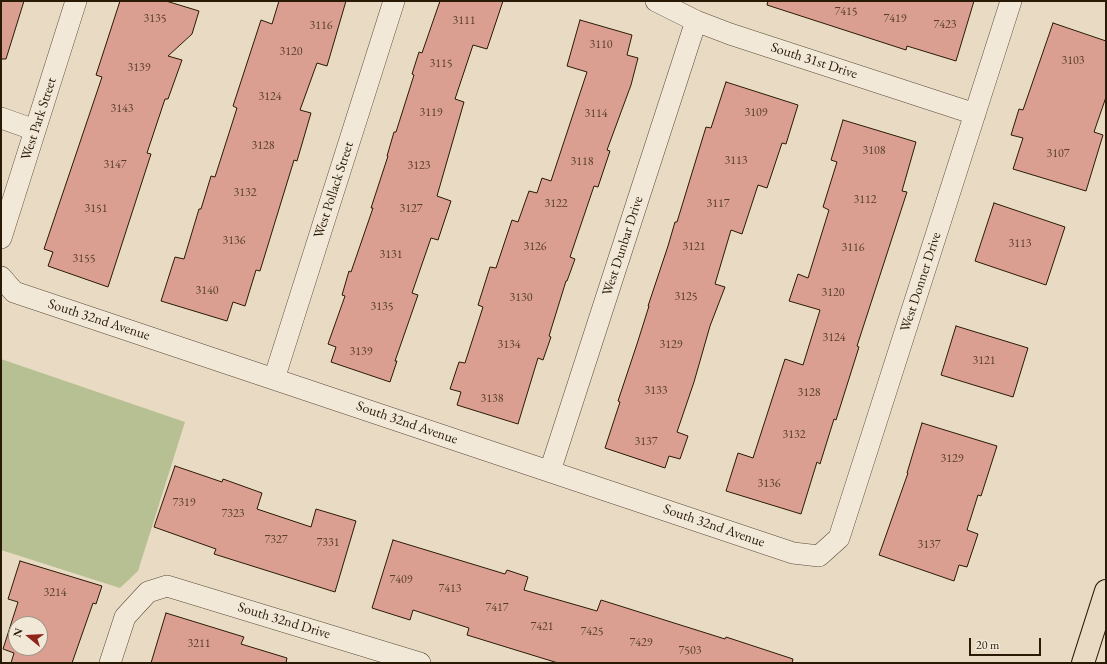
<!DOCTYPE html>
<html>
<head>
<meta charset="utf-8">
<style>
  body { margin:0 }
  #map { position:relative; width:1107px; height:664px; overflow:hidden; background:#e9dbc3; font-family:"EB Garamond",serif }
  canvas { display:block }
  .frame { position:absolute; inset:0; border:2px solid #291a06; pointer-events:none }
  .north { position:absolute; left:8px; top:616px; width:40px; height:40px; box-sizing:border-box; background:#f1e8d8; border:1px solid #a19684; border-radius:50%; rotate:288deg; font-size:11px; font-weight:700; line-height:16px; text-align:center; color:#291a06 }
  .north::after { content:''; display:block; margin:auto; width:14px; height:18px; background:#8f2418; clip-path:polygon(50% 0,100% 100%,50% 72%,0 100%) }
  .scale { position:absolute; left:969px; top:638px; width:72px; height:18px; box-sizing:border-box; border:2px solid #291a06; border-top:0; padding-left:5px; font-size:12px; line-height:14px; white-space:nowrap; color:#291a06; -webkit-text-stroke:3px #f1e8d8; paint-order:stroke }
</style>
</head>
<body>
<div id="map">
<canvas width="1107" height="664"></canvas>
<div class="frame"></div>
<div class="north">N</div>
<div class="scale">20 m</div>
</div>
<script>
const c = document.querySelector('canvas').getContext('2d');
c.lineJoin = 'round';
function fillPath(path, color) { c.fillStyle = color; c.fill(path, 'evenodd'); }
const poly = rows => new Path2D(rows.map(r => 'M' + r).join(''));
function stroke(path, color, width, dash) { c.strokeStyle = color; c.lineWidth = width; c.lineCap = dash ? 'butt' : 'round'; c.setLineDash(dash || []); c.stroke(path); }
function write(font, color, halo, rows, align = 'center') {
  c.font = font + ' "EB Garamond",serif'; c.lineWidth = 3; c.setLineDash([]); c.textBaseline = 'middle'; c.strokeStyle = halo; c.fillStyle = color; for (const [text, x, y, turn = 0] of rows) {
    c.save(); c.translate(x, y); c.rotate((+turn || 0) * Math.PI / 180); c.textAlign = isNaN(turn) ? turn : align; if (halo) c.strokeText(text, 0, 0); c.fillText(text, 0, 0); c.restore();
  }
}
const green = poly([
  [1,359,185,422,138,571,120,588,1,550]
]);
const building = poly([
  [1,1,24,1,6,59,1,59,1,1],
  [120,1,166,1,199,11,192,34,168,56,182,60,168,99,165,99,147,153,151,154,108,287,48,266,53,252,44,249,102,77,96,75,120,1],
  [279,1,346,1,327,66,317,63,300,110,311,113,297,161,294,160,260,271,256,270,245,306,233,302,227,321,161,301,175,257,184,259,199,209,201,209,211,176,215,177,237,108,233,106,261,20,272,24,279,1],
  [440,1,503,1,487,49,473,45,455,99,464,102,437,196,451,201,438,240,431,238,412,293,418,295,395,361,397,361,390,382,331,362,336,347,328,344,345,296,342,295,349,271,351,272,373,208,371,208,388,156,387,156,394,132,396,132,414,75,412,74,419,52,422,53,440,1],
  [768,1,974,1,956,61,907,46,906,50,767,5,768,1],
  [580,20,632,35,627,55,638,58,631,85,607,150,610,151,598,187,594,186,570,257,575,259,567,281,566,281,549,336,551,337,543,360,538,358,518,424,457,405,461,392,450,389,459,362,465,363,483,307,478,305,490,267,496,268,512,220,518,222,529,191,537,193,542,178,551,181,587,72,567,66,580,20],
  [1053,23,1106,41,1106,97,1094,132,1103,135,1086,191,1013,169,1023,138,1011,135,1019,109,1023,110,1053,23],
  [726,82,798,105,786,144,782,143,767,188,758,185,742,234,731,230,715,284,725,287,710,326,694,382,677,432,688,436,680,459,669,456,665,468,605,448,620,402,618,401,637,344,649,306,648,306,668,246,675,222,677,222,706,127,711,128,726,82],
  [843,120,916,142,902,191,907,192,857,346,859,347,836,420,834,419,820,464,817,462,801,514,726,491,738,453,753,458,785,359,803,365,820,310,789,301,798,274,808,278,829,210,823,207,837,162,831,160,843,120],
  [994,203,1065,227,1046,285,975,261,994,203],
  [956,326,1028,348,1013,397,941,375,956,326],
  [922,423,997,446,981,496,978,495,967,530,978,534,967,567,959,565,954,581,879,555,908,473,907,473,922,423],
  [175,466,222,482,223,479,262,493,257,509,311,527,316,509,356,521,335,592,214,554,216,549,154,527,175,466],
  [393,540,505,574,507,570,528,577,524,590,597,611,601,600,725,639,726,637,793,659,792,663,558,663,467,635,469,628,413,610,410,620,372,608,393,540],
  [20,561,102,586,96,604,93,603,72,663,11,663,14,653,3,649,18,602,8,599,20,561],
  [16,624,40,624,40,648,16,648,16,624],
  [166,613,244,637,241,644,287,658,286,663,151,663,166,613]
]);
const street = poly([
  [656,1,696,21,730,34,975,114],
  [1,118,35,130],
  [1,238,76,1],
  [1,277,14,292,793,553,819,556,839,538,1011,1],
  [274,379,394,1],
  [550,471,696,21],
  [110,663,125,617,148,592,167,586,420,663]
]);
const primary = poly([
  [1083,663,1106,591]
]);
const numberNames = [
  ["7415",846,12],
  ["3135",155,19],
  ["7419",895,19],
  ["3111",464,21],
  ["7423",945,25],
  ["3116",321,26],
  ["3110",601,45],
  ["3120",291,52],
  ["3103",1073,61],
  ["3115",441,64],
  ["3139",139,68],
  ["3124",270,97],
  ["3143",122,109],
  ["3119",431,113],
  ["3109",756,113],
  ["3114",596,114],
  ["3128",263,146],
  ["3108",874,151],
  ["3107",1058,154],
  ["3113",736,161],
  ["3118",582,162],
  ["3147",115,165],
  ["3123",419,166],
  ["3132",245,193],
  ["3112",865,200],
  ["3122",556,204],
  ["3117",718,204],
  ["3151",96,209],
  ["3127",411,209],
  ["3136",234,241],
  ["3113",1020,244],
  ["3126",535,247],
  ["3121",694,247],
  ["3116",853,248],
  ["3131",391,255],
  ["3155",84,259],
  ["3140",207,291],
  ["3120",833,293],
  ["3125",686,297],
  ["3130",521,298],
  ["3135",382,307],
  ["3124",834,338],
  ["3134",509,345],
  ["3129",671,345],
  ["3139",361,352],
  ["3121",984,361],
  ["3133",656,391],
  ["3128",809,393],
  ["3138",492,399],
  ["3132",794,435],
  ["3137",646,442],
  ["3129",952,459],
  ["3136",769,484],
  ["7319",184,503],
  ["7323",233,514],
  ["7327",276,540],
  ["7331",328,543],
  ["3137",929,545],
  ["7409",401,580],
  ["7413",450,589],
  ["3214",55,593],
  ["7417",497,608],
  ["7421",542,627],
  ["7425",592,632],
  ["7429",641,643],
  ["3211",199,644],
  ["7503",690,651]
];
const streetNames = [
  ["South 31st Drive",814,61,18],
  ["West Park Street",39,119,-72],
  ["West Pollack Street",334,190,-72],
  ["West Dunbar Drive",623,246,-72],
  ["West Donner Drive",921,282,-72],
  ["South 32nd Avenue",99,320,18],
  ["South 32nd Avenue",407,423,19],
  ["South 32nd Avenue",714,526,19],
  ["South 32nd Drive",284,621,17]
];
fillPath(green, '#b7c093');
fillPath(building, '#da9f90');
stroke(building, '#291a06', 1);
stroke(street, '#594a35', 22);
stroke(primary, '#291a06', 24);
stroke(street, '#f1e8d8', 21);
stroke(primary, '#e9dbc3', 22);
write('12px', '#553b28', null, numberNames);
write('14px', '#291a06', '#f1e8d8', streetNames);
</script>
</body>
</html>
